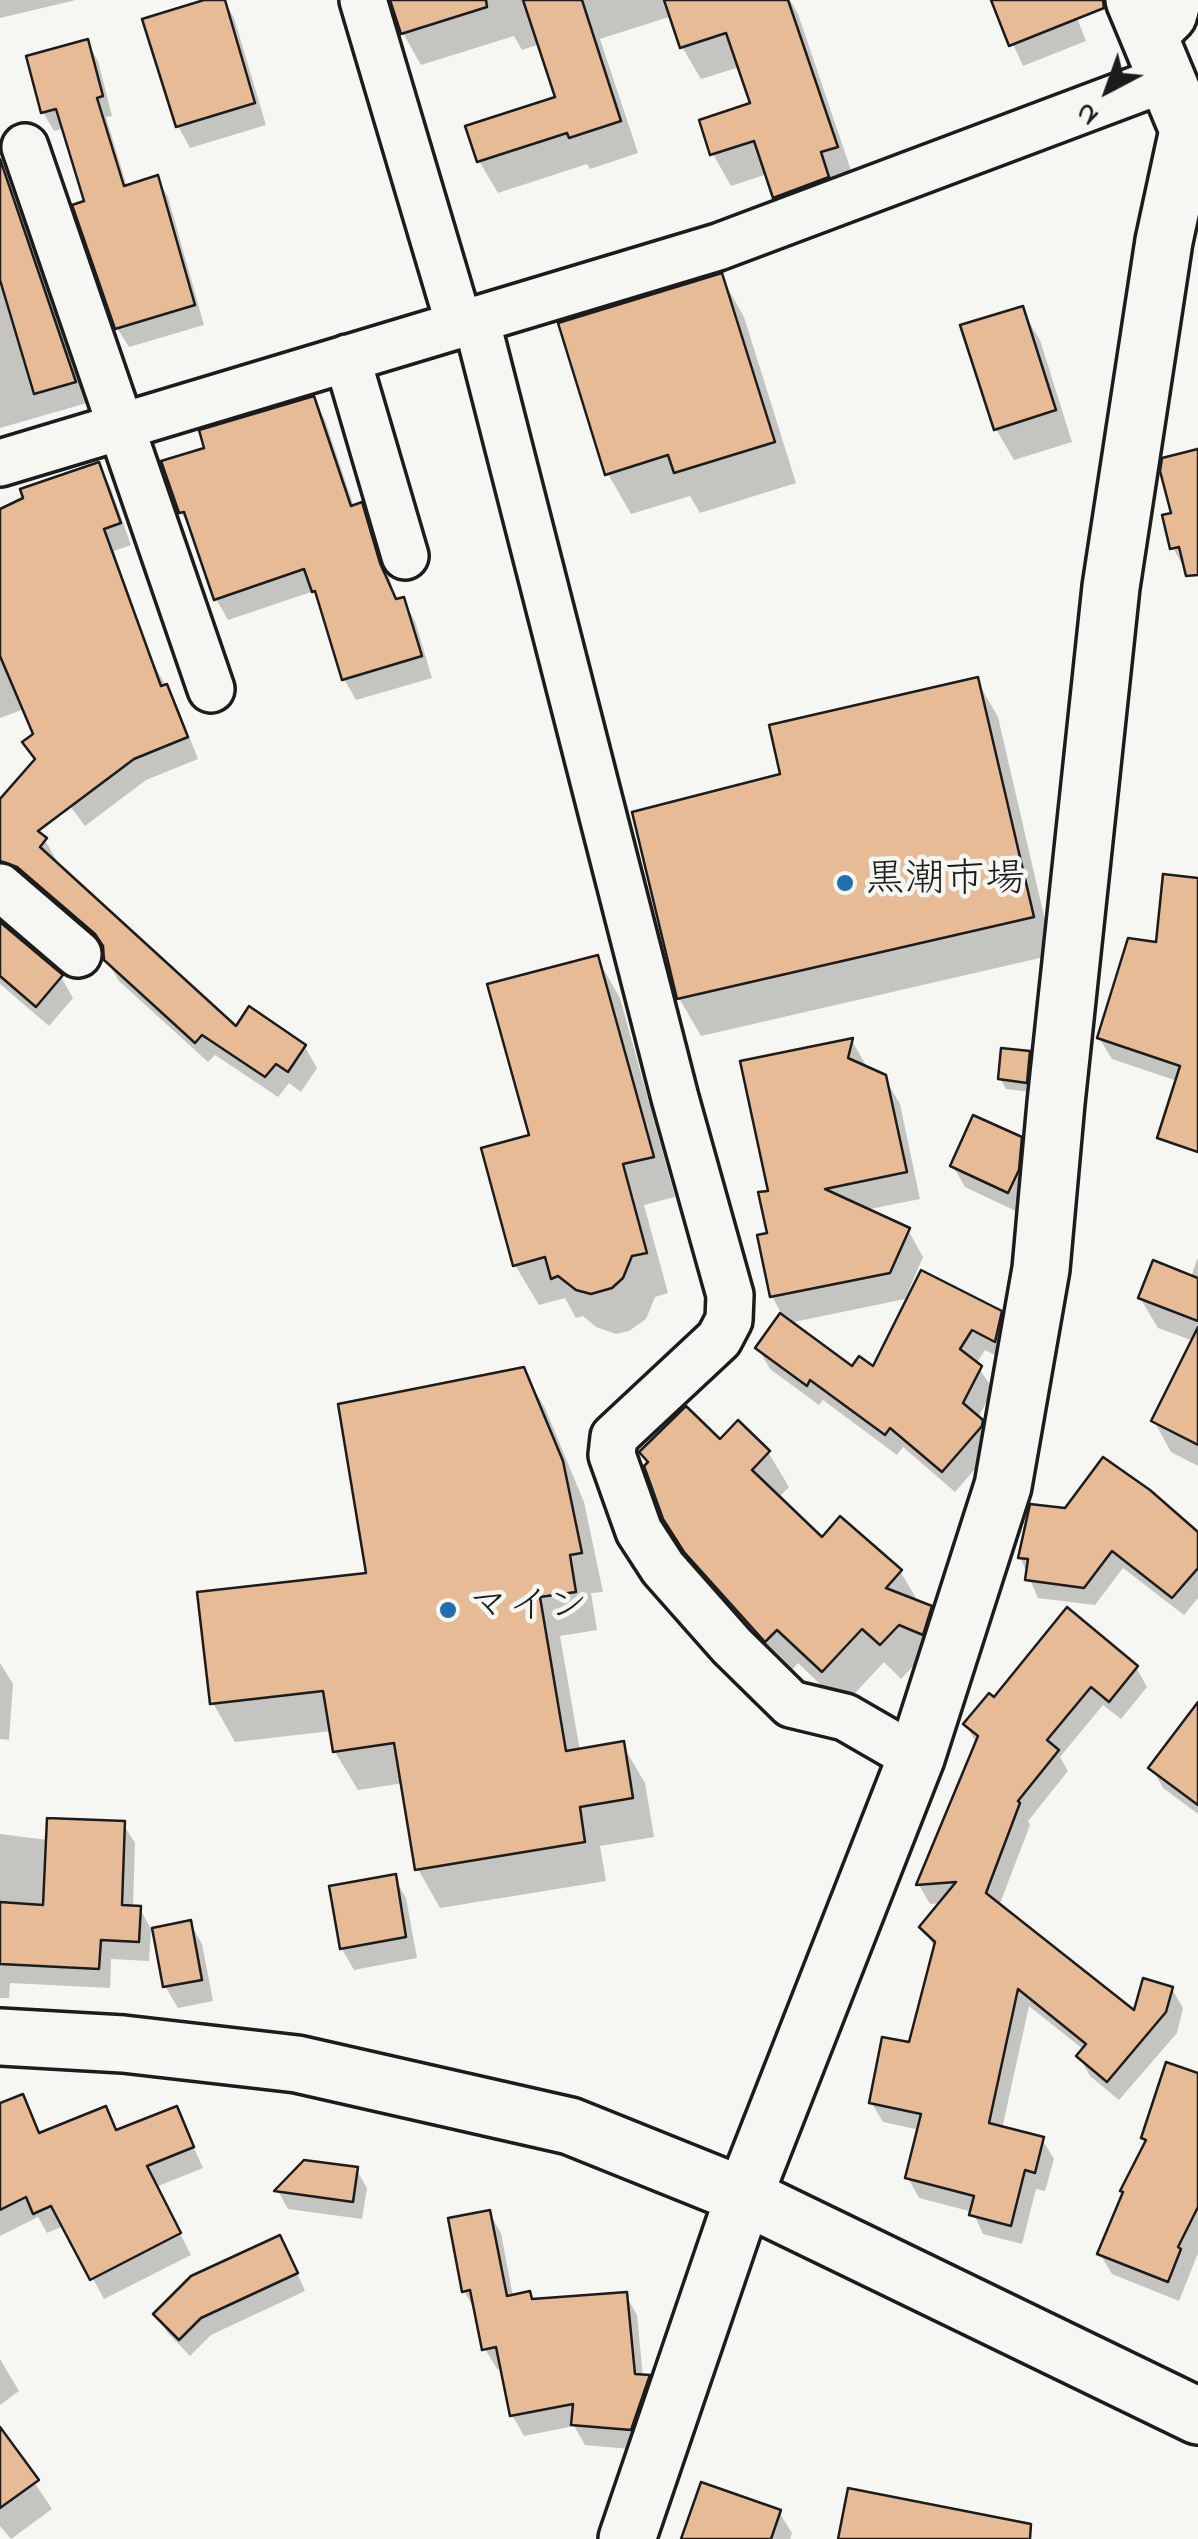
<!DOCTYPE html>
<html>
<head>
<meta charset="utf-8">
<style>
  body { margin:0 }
  #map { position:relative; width:1198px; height:2539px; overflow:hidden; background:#f6f6f2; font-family:"Indie Flower",sans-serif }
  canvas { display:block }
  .north { position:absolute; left:1058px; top:40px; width:100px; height:100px; -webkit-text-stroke:8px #f6f6f2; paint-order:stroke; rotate:221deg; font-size:28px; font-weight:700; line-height:40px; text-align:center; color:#1c1c1c }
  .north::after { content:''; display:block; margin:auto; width:35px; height:45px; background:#1c1c1c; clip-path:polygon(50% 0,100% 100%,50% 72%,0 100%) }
</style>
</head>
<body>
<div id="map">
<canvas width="1198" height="2539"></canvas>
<div class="north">N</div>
</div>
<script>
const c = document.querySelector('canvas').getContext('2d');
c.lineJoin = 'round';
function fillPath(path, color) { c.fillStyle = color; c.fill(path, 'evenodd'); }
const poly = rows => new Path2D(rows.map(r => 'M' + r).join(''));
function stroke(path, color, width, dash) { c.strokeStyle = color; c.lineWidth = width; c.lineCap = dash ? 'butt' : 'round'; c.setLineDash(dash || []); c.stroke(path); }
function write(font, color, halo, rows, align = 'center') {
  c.font = font + ' "Indie Flower","Klee One",sans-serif'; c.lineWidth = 9; c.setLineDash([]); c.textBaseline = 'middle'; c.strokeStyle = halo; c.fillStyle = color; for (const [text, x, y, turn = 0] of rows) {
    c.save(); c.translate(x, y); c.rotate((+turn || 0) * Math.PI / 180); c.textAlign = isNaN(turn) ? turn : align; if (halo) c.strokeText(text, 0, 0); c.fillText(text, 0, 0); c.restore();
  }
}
const shadow = poly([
  [0,0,76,0,0,18],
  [213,0,224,0,234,18,266,125,190,148,178,126,145,20],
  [392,0,790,0,798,14,854,179,793,229,775,197,767,174,731,186,713,154,753,105,740,67,701,79,682,47,672,16,600,39,638,153,590,169,587,164,498,193,479,161,558,98,540,44,522,50,514,36,421,65,403,33],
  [993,0,1070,0,1086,41,1023,66],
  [87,42,98,61,112,116,106,117,127,187,157,178,168,197,204,325,129,347,117,328,87,203,65,128,54,131,43,112],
  [12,195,24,216,87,403,0,428,0,199],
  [721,276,744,317,796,483,700,513,690,496,631,514,608,474],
  [1021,309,1040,340,1072,442,1014,460,996,429],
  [313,399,325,420,354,507,361,505,373,526,397,602,403,600,415,621,432,678,356,700,344,679,321,602,314,591,228,620,216,599,193,533,181,512,207,450],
  [1198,447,1198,566,1185,569,1173,548,1174,515,1181,452],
  [98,465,110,486,131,545,114,551,152,661,178,708,198,759,146,780,85,826,38,763,111,677,0,718,0,512],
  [976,679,998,717,1053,955,701,1036,679,998,783,776],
  [0,798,45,840,57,861,55,864,237,1030,305,1047,317,1068,301,1092,289,1083,278,1097,215,1055,208,1062,119,981,106,959,106,951,32,888,0,886],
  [1198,880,1198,1088,1112,1059,1099,1038],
  [0,925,61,977,73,998,49,1026,0,984],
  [597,958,620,998,675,1197,644,1205,668,1293,655,1297,646,1319,629,1331,616,1334,596,1327,583,1316,576,1318,565,1298,539,1305,515,1265,532,1137],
  [852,1041,867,1067,884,1077,900,1104,920,1199,865,1210,908,1230,923,1257,905,1299,789,1323,853,1370,874,1370,1000,1313,1013,1335,1006,1361,985,1350,976,1364,993,1389,978,1418,994,1443,993,1448,955,1492,903,1447,897,1455,823,1400,819,1405,770,1369,758,1348,782,1315,772,1296,770,1192],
  [1029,1054,1034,1064,1031,1092,1006,1089,1000,1079],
  [1020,1139,1032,1161,1020,1213,965,1187,953,1166],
  [1198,1257,1198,1466,1171,1452,1154,1421,1194,1341,1158,1328,1140,1298,1191,1277],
  [522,1369,545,1408,584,1502,603,1592,591,1593,597,1630,560,1636,580,1751,622,1744,645,1783,654,1837,600,1846,606,1881,440,1908,418,1869,404,1783,358,1790,335,1752,332,1731,235,1742,213,1703,369,1575],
  [720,1442,768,1452,789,1487,778,1498,822,1541,900,1571,919,1603,930,1608,950,1643,920,1659,901,1679,884,1662,843,1706,798,1663,787,1675,707,1588,665,1518],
  [1198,1535,1198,1598,1184,1615,1123,1568,1095,1605,1038,1598,1020,1557],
  [0,1663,13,1684,9,1740,0,1739],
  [1136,1667,1147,1687,1121,1719,1103,1705,1060,1757,1068,1771,1028,1821,1030,1825,999,1906,1135,2014,1172,1989,1183,2008,1177,2033,1119,2100,1090,2076,1079,2056,1084,2050,1029,2006,1002,2129,1042,2139,1054,2159,1045,2191,1036,2189,1022,2244,983,2234,973,2212,919,2198,908,2178,920,2130,883,2122,871,2102,910,2045,936,1949,922,1927,942,1903,930,1904,919,1885,977,1744,966,1725,994,1700],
  [1198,1730,1198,1814,1163,1788,1152,1768],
  [123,1824,135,1843,133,1908,140,1909,151,1929,149,1961,111,1959,110,1988,10,1983,9,1998,0,1998,0,1834,48,1840],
  [394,1877,406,1898,417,1958,354,1970,342,1949],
  [190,1923,202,1944,213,2001,178,2008,165,1986],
  [1198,2076,1198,2253,1179,2301,1112,2274,1100,2254,1147,2143,1144,2138],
  [22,2097,41,2134,105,2109,118,2132,176,2109,203,2168,156,2187,191,2255,104,2299,64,2226,47,2233,38,2217,0,2236,0,2106],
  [356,2169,367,2188,362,2219,288,2209,278,2191],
  [489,2212,501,2233,513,2297,533,2301,625,2294,637,2315,643,2377,648,2378,660,2398,642,2450,585,2445,574,2426,524,2436,512,2415,503,2368,497,2369,485,2349,476,2312,464,2291],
  [289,2255,305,2291,211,2335,190,2356,167,2332,157,2314],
  [0,2359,19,2391,0,2405],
  [0,2431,52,2509,11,2539,0,2526],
  [779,2512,792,2533,790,2539,684,2539]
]);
const building = poly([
  [204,0,225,0,255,103,176,127,142,19,204,0],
  [390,0,486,0,487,7,401,34,390,0],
  [523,0,582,0,621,121,569,138,567,133,477,162,465,126,555,97,523,0],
  [664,0,788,0,838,147,821,152,829,177,773,198,754,141,710,155,699,120,750,103,726,33,680,48,664,0],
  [991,0,1103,0,1104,8,1009,46,991,0],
  [88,39,103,96,97,98,124,186,158,175,195,305,115,329,72,205,84,201,56,109,41,113,26,56,88,39],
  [0,159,76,382,34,394,0,280,0,159],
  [722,273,775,442,674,473,668,455,605,475,558,323,722,273],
  [1023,306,1056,410,994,430,960,325,1023,306],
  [314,396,351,506,362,502,380,563,396,599,404,597,422,656,342,680,315,591,312,592,304,569,214,600,184,512,179,513,161,461,204,448,199,430,314,396],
  [1198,449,1198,575,1186,576,1179,547,1170,549,1162,515,1171,513,1160,471,1162,458,1198,449],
  [99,462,121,523,104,529,161,686,167,684,188,737,134,759,38,831,47,838,40,847,236,1026,249,1006,306,1045,288,1072,276,1064,265,1077,202,1035,195,1043,104,960,103,946,95,934,17,867,0,861,0,799,35,759,22,742,33,734,0,656,0,509,23,498,20,489,99,462],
  [978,677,1034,917,677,999,632,812,780,774,769,725,978,677],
  [1163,874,1198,878,1198,1152,1157,1138,1180,1066,1097,1038,1128,938,1156,942,1163,874],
  [0,922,63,975,36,1007,0,976,0,922],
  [598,955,654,1157,623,1164,647,1253,632,1256,623,1278,612,1288,591,1294,576,1290,558,1276,551,1279,545,1257,513,1266,481,1148,529,1135,487,984,598,955],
  [853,1038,848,1058,886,1075,907,1172,825,1189,910,1228,890,1273,770,1297,757,1235,767,1233,758,1192,768,1191,740,1061,853,1038],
  [1001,1048,1030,1051,1027,1083,998,1079,1001,1048],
  [973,1115,1022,1137,1019,1170,1008,1193,950,1166,973,1115],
  [1153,1260,1198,1278,1198,1321,1138,1298,1153,1260],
  [921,1270,1002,1311,995,1342,972,1330,960,1349,982,1366,963,1403,983,1420,982,1426,942,1472,890,1428,885,1435,810,1380,807,1386,755,1348,780,1313,852,1366,859,1356,873,1366,921,1270],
  [1198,1327,1198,1445,1151,1421,1198,1327],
  [524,1367,563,1461,582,1553,570,1555,576,1592,540,1597,566,1751,624,1741,633,1798,580,1807,585,1842,415,1870,394,1743,333,1752,323,1691,210,1704,197,1592,366,1573,338,1404,524,1367],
  [686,1406,720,1439,738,1420,770,1451,752,1470,822,1537,840,1516,902,1570,886,1588,932,1606,923,1635,899,1625,880,1645,862,1629,822,1672,777,1630,765,1642,684,1552,663,1519,644,1466,648,1462,639,1452,686,1406],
  [1103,1457,1150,1490,1198,1532,1198,1568,1172,1598,1112,1551,1084,1588,1025,1580,1028,1559,1018,1558,1030,1504,1065,1508,1103,1457],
  [1067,1607,1138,1666,1109,1702,1091,1687,1047,1740,1059,1750,1018,1801,1020,1803,986,1893,1134,2010,1143,1978,1173,1987,1166,2012,1107,2082,1076,2056,1086,2044,1018,1989,989,2123,1044,2137,1035,2173,1025,2170,1011,2226,969,2215,974,2196,905,2178,921,2114,869,2103,882,2037,909,2042,935,1942,919,1927,956,1882,916,1885,978,1736,963,1724,989,1693,994,1697,1067,1607],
  [1198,1702,1198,1805,1148,1768,1198,1702],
  [47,1818,125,1821,122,1905,141,1906,139,1942,101,1940,99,1969,0,1964,0,1902,43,1905,47,1818],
  [396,1874,406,1937,340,1949,329,1886,396,1874],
  [191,1920,202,1980,163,1987,152,1928,191,1920],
  [1166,2062,1198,2073,1198,2207,1178,2247,1181,2249,1168,2282,1097,2254,1123,2192,1120,2191,1146,2140,1141,2138,1166,2062],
  [23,2094,39,2133,106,2106,116,2130,177,2106,194,2147,147,2166,181,2233,90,2280,51,2206,33,2214,26,2197,0,2210,0,2103,23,2094],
  [304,2160,358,2167,353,2202,274,2191,304,2160],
  [490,2210,507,2296,530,2291,532,2299,627,2292,635,2374,650,2375,631,2430,571,2425,573,2404,510,2416,496,2347,482,2350,470,2290,462,2292,448,2218,490,2210],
  [280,2235,298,2273,201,2318,179,2340,153,2314,191,2276,280,2235],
  [0,2427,39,2480,0,2508,0,2427],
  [701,2482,781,2510,771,2539,681,2539,701,2482],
  [848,2488,1031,2524,1030,2539,838,2539,848,2488]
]);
const minor = poly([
  [363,0,459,324],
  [1149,41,1173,17,1178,0],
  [25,147,211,689],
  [476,319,675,1098,730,1295,729,1320,719,1339,614,1437,612,1455,639,1531,663,1568,732,1646,791,1704,845,1717,916,1758],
  [347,358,405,556],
  [0,463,718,247,1165,79],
  [0,887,78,954]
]);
const tertiary = poly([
  [1134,0,1198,154],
  [0,2037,123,2044,297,2064,570,2126,744,2196,1198,2416],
  [627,2539,744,2196,916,1758,1003,1486,1041,1269,1056,1103,1111,587,1164,241,1188,130]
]);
const markers = [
  [845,883,10,"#1f6fb2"],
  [448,1610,10,"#1f6fb2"]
];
const poiNames = [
  ["黒潮市場",865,883],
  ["マイン",468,1610]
];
fillPath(shadow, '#0003');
fillPath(building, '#e6bb96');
stroke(building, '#1c1c1c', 2.5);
stroke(minor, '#1c1c1c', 52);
stroke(tertiary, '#1c1c1c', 62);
stroke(minor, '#f6f6f2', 45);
stroke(tertiary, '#f6f6f2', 55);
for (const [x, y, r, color] of markers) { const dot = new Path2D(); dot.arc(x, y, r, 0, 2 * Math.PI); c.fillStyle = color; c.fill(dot); stroke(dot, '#f6f6f2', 4); }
write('40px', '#1c1c1c', '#f6f6f2', poiNames, 'left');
</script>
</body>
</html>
